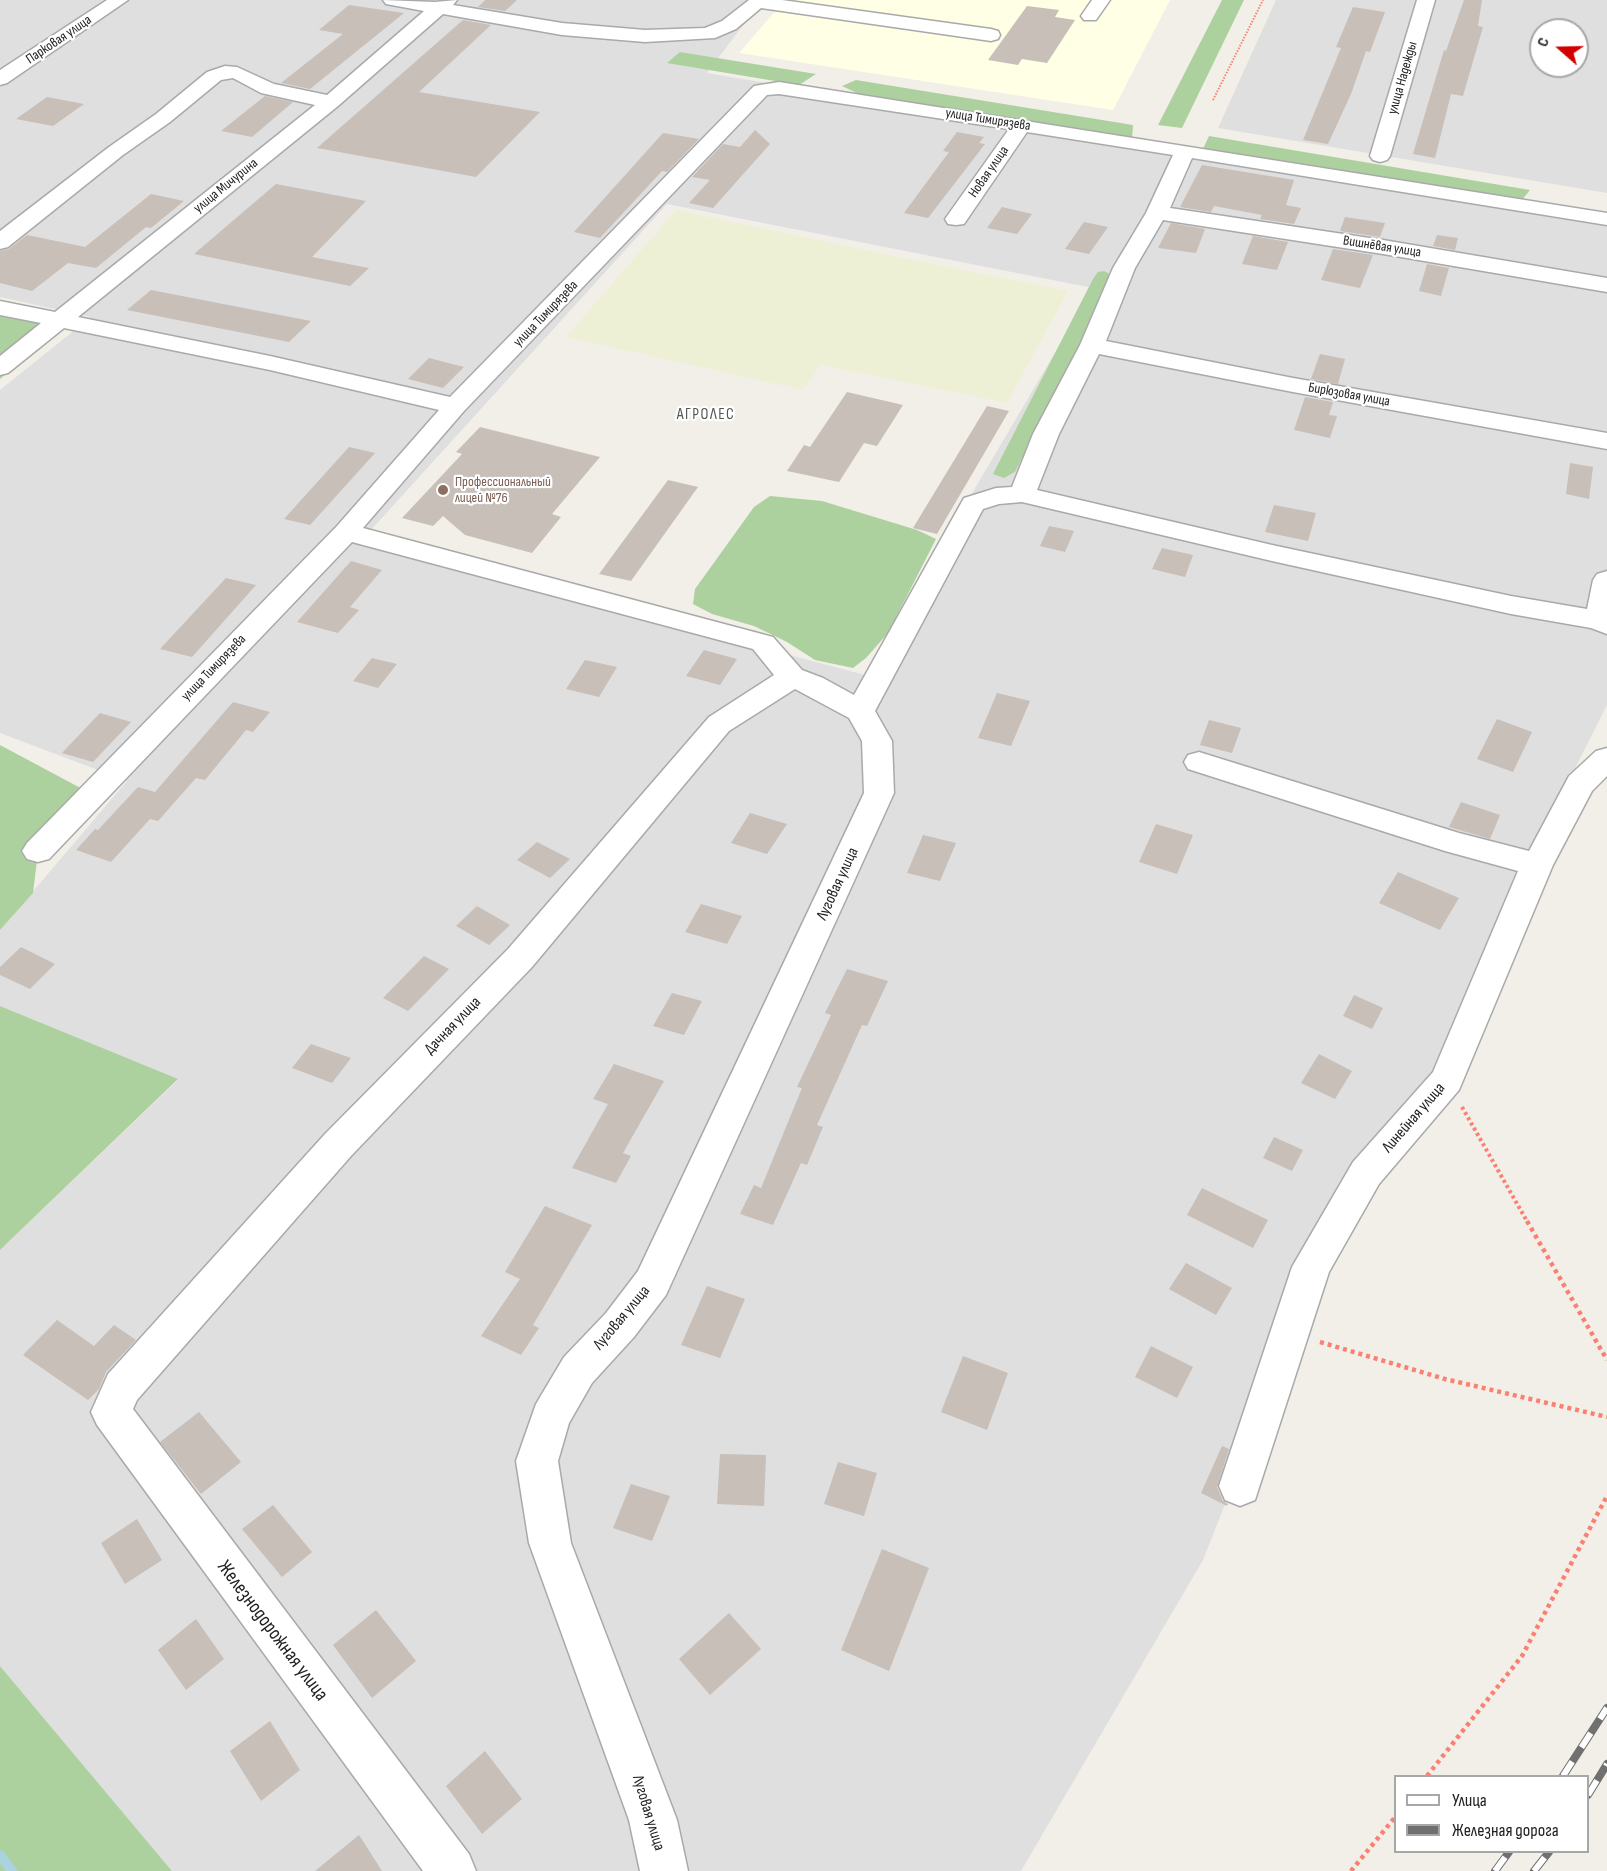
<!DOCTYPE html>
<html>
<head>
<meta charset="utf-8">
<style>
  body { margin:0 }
  #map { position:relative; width:1607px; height:1871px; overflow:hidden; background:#f2efe9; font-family:"Sofia Sans Condensed",sans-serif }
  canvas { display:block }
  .legend { position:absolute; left:1394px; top:1775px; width:195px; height:78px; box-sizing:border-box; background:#fff; border:2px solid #a7a7a7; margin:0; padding:8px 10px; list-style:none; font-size:18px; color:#222 }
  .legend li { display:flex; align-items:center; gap:12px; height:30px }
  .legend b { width:30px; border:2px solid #a7a7a7 }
  .north { position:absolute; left:1529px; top:18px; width:60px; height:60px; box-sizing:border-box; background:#fff; border:2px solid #a7a7a7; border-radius:50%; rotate:290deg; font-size:16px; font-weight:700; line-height:24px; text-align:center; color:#222 }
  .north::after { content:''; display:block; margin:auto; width:21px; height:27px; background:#d40000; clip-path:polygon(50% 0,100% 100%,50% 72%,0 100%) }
</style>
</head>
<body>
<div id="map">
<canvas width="1607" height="1871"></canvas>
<ul class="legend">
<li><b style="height:8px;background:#fff"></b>Улица</li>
<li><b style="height:8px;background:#707070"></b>Железная дорога</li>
</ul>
<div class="north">С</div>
</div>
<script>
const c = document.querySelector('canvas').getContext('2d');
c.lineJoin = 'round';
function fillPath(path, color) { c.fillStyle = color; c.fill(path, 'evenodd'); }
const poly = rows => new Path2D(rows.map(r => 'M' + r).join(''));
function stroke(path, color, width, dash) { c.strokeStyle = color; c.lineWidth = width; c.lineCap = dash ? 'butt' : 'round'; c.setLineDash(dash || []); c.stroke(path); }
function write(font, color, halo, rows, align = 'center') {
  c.font = font + ' "Sofia Sans Condensed",sans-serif'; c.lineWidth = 4.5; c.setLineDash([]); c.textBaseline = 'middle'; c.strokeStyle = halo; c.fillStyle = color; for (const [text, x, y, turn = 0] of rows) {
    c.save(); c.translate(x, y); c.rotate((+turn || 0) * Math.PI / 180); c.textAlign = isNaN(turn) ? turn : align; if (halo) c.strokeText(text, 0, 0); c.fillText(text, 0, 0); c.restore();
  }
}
const residential = poly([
  [0,0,762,0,707,73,1607,224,1607,705,1541,836,1436,1077,1359,1165,1203,1560,1021,1871,172,1871,0,1666,0,1250,178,1080,0,1006,0,930,127,781,0,733,0,390,91,317,0,297],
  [667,204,1093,288,865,675,361,541],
  [1276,0,1607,0,1607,193,1218,128],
  [1541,30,1577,30,1577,66,1541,66]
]);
const education = poly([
  [785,0,1170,0,1113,110,739,53]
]);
const farmland = poly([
  [676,210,913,260,1068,291,1007,403,821,365,803,390,566,337]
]);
const forest = poly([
  [1222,0,1244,0,1182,128,1158,125],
  [680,52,816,74,799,85,667,63],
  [856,80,1133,125,1132,140,861,95,842,86],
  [1209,136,1530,190,1522,200,1203,149],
  [1104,271,1108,273,1110,277,1089,324,1015,472,1004,478,993,474,1093,279,1098,272],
  [0,314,60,325,0,379],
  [770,496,822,501,917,530,936,539,888,633,866,658,853,668,815,660,787,642,754,626,712,614,693,604,695,589,754,507],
  [0,745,88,792,41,828,33,893,0,930],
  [0,1006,178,1079,0,1250],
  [0,1666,172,1871,0,1871]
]);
const stream = poly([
  [0,1855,12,1871]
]);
const building = poly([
  [485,0,517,0,505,11,478,7],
  [1464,0,1482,0,1478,26,1483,27,1463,96,1451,94,1435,158,1413,154,1444,50,1446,51],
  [349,5,404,13,310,89,281,83,343,34,319,30],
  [1027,6,1059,10,1055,17,1075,20,1047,63,1022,59,1018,65,988,60],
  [1353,7,1385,12,1370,52,1366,51,1351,94,1328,144,1303,140,1341,48,1336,47],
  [463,20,491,25,419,92,540,112,476,177,317,148],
  [265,96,293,102,252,137,221,131],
  [47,97,84,104,53,126,16,119],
  [755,130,770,144,713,208,689,203,710,180,692,177,723,144,740,147],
  [957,132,984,137,979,143,985,144,928,218,904,213,949,152,943,151],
  [663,133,699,139,667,172,662,171,600,238,574,232],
  [1202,165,1294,180,1286,205,1301,208,1294,224,1260,219,1262,215,1214,206,1211,212,1180,207],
  [276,184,366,201,312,257,369,268,350,286,194,254],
  [151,194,184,201,151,228,146,227,96,268,68,263,32,291,0,283,0,251,9,249,27,235,85,247],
  [1002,207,1032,214,1017,234,987,228],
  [1345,217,1385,223,1380,237,1340,231],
  [1084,222,1108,227,1089,254,1065,249],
  [1171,223,1205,229,1196,253,1158,248],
  [1437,235,1458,238,1455,250,1433,246],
  [1253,236,1288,242,1277,270,1242,264],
  [1333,249,1373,255,1360,288,1321,280],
  [1427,264,1449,268,1441,296,1419,291],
  [151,290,311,321,289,342,127,310],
  [1320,354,1345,359,1338,384,1311,379],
  [429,358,464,367,443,388,408,379],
  [847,392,903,405,877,446,864,443,839,482,787,471,804,445,810,447],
  [1305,397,1333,402,1329,415,1337,416,1330,438,1294,430],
  [987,406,1009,411,937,534,913,528],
  [480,427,600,457,552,514,561,517,532,553,465,535,443,516,433,526,402,518,462,454,456,452],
  [349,447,375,453,310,525,284,519],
  [1570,463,1593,467,1589,499,1566,494],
  [668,480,698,487,631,581,599,574],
  [1274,505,1316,513,1308,541,1265,532],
  [1049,526,1074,531,1065,552,1040,546],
  [1162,548,1193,555,1185,577,1152,569],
  [351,561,382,570,350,607,359,610,338,633,297,622],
  [226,578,256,585,192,657,160,649],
  [704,650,737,659,720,685,686,676],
  [372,658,397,664,378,688,353,681],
  [585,660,617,667,599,697,566,689],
  [997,693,1030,701,1011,746,978,738],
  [233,702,270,712,253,732,246,730,205,780,196,778,158,821,150,819,111,862,76,850,95,829,98,830,138,787,155,792],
  [100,713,131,722,93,762,62,753],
  [1497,719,1532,732,1513,772,1477,759],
  [1209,720,1241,728,1232,753,1200,745],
  [1461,802,1500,815,1490,839,1449,827],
  [750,813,787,824,767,854,731,843],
  [1156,824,1193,835,1177,874,1139,862],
  [923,835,956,843,940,881,907,873],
  [537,842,570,859,550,878,517,860],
  [1398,872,1459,898,1440,930,1379,903],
  [701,904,742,916,727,944,685,932],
  [477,906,510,925,489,945,456,926],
  [21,947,55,964,30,989,0,975,0,967],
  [424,956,449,969,408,1011,383,998],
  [847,969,888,981,867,1026,862,1025,817,1125,823,1127,807,1165,801,1163,773,1225,740,1214,754,1185,761,1188,802,1088,797,1087,831,1015,825,1013],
  [672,993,702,1001,684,1035,653,1026],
  [1354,995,1383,1008,1372,1029,1343,1016],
  [311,1044,351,1058,332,1083,292,1068],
  [1319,1054,1352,1071,1335,1099,1301,1083],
  [614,1064,664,1081,623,1153,631,1156,616,1183,572,1168,608,1104,593,1099],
  [1274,1137,1303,1150,1292,1171,1263,1158],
  [1202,1188,1268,1220,1253,1248,1187,1215],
  [545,1206,592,1225,533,1325,539,1328,521,1355,481,1336,520,1279,505,1272],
  [1186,1263,1232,1288,1216,1315,1169,1289],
  [707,1286,745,1299,720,1358,681,1345],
  [57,1320,94,1346,114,1325,136,1340,106,1372,99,1389,88,1400,23,1355],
  [1151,1346,1193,1367,1177,1398,1135,1377],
  [963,1356,1008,1373,987,1430,941,1412],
  [199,1412,241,1462,201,1494,160,1442],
  [1222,1446,1229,1449,1217,1487,1223,1501,1228,1504,1227,1506,1201,1493],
  [720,1454,766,1455,764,1506,717,1504],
  [838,1462,877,1473,864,1516,824,1504],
  [631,1484,670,1496,652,1541,613,1528],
  [273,1505,312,1552,282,1577,242,1529],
  [137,1519,162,1560,125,1584,101,1543],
  [882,1549,929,1568,889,1671,841,1650],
  [376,1610,416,1661,372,1698,333,1645],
  [729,1613,761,1649,710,1695,679,1659],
  [196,1619,224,1659,186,1690,158,1650],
  [270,1721,300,1770,261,1801,230,1751],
  [485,1751,522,1799,482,1834,446,1786],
  [359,1835,382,1871,315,1871]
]);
const pathFar2 = poly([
  [1213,100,1263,0]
]);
const pathFar1 = poly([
  [1462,1107,1528,1223]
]);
const path = poly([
  [1527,1221,1607,1360],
  [1320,1342,1445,1379,1607,1417],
  [1427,1776,1522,1656,1607,1496],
  [1351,1871,1396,1816]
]);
const minor = poly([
  [107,0,128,0,7,83,0,85,0,70,107,0],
  [383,0,435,2,457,0,453,5,562,23,645,30,705,28,722,21,749,0,782,0,991,29,998,31,1000,35,998,39,991,41,761,8,736,29,715,38,645,42,562,35,443,14,338,106,78,317,270,356,450,397,754,86,779,82,1607,213,1607,225,1192,158,1170,208,1383,240,1607,278,1607,292,1383,254,1163,220,1135,268,1106,341,1293,378,1607,433,1607,449,1293,392,1099,354,1059,434,1037,490,1272,545,1511,596,1587,609,1593,580,1597,574,1607,571,1607,634,1591,628,1511,614,1272,561,1022,502,999,504,983,509,875,711,892,741,894,793,666,1295,634,1337,592,1383,569,1423,558,1461,571,1543,677,1820,688,1871,640,1871,629,1820,529,1543,516,1461,536,1404,564,1357,606,1313,638,1271,864,793,862,741,849,718,795,689,729,731,532,967,351,1156,137,1400,133,1409,469,1854,476,1871,423,1871,97,1425,91,1412,108,1374,325,1134,508,949,709,717,774,675,753,649,352,542,49,859,38,862,27,859,22,851,27,843,337,526,439,410,270,370,64,328,8,373,0,375,0,356,41,323,0,315,0,301,55,312,315,105,261,93,233,78,221,80,170,122,123,155,8,247,0,249,0,231,109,147,156,114,207,72,225,66,237,67,274,84,327,95,424,11,386,4,383,0],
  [779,94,1009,129,945,219,948,224,956,225,964,224,1027,132,1173,155,1146,213,1113,268,1080,345,1033,434,1012,487,996,488,964,498,854,695,823,678,802,670,773,637,363,528,464,411,767,95,779,94],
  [1092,0,1110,0,1096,20,1084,20,1081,16,1092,0],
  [1417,0,1435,0,1390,156,1387,160,1380,162,1373,160,1370,156,1417,0],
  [1607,748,1607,776,1592,791,1553,865,1459,1090,1379,1184,1329,1272,1255,1500,1240,1506,1225,1500,1219,1486,1292,1267,1353,1162,1433,1072,1518,871,1445,851,1188,769,1184,762,1188,755,1199,752,1459,833,1529,851,1569,776,1596,751,1607,748]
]);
const rail = poly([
  [1563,1776,1607,1708],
  [1588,1795,1607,1764],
  [1495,1871,1509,1852],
  [1534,1871,1549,1852]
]);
const markers = [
  [443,490,6,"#8d6e63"]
];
const farStreetnames = [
  ["Парковая улица",59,40,-34],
  ["улица Надежды",1403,78,-74],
  ["улица Тимирязева",988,120,9],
  ["Новая улица",989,172,-55],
  ["улица Мичурина",226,186,-39],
  ["Вишнёвая улица",1382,247,9],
  ["улица Тимирязева",546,314,-46],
  ["Бирюзовая улица",1349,395,10],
  ["улица Тимирязева",214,668,-46]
];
const farEducationnames = [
  ["Профессиональный",455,482],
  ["лицей №76",455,498]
];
const farQuarternames = [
  ["АГРОЛЕС",706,415]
];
const streetNames = [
  ["Луговая улица",838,884,-65],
  ["Дачная улица",453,1026,-46],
  ["Линейная улица",1414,1118,-49],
  ["Луговая улица",622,1318,-50],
  ["Луговая улица",648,1813,73]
];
const nearStreetnames = [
  ["Железнодорожная улица",272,1631,53]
];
fillPath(residential, '#e0dfdf');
fillPath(education, '#ffffe5');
fillPath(farmland, '#eef0d5');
fillPath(forest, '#add19e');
stroke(stream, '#aad3df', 10);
fillPath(building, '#c7bfb8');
stroke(minor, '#a9a9a9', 3);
stroke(pathFar2, '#fa8072', 2, [1.5, 1.5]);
stroke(pathFar1, '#fa8072', 4, [3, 3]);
stroke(path, '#fa8072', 4.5, [4, 4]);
fillPath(minor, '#fff');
stroke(rail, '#707070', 8);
stroke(rail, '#fff', 6, [17]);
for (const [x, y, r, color] of markers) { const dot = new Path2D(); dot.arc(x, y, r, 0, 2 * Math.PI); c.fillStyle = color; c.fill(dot); stroke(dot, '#fff', 2); }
write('14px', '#222', '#fff', farStreetnames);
write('14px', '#785e54', '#fff', farEducationnames, 'left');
c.letterSpacing = '1.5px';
write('16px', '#555', '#fff', farQuarternames);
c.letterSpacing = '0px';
write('16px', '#222', '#fff', streetNames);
write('20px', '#222', '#fff', nearStreetnames);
</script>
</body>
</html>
